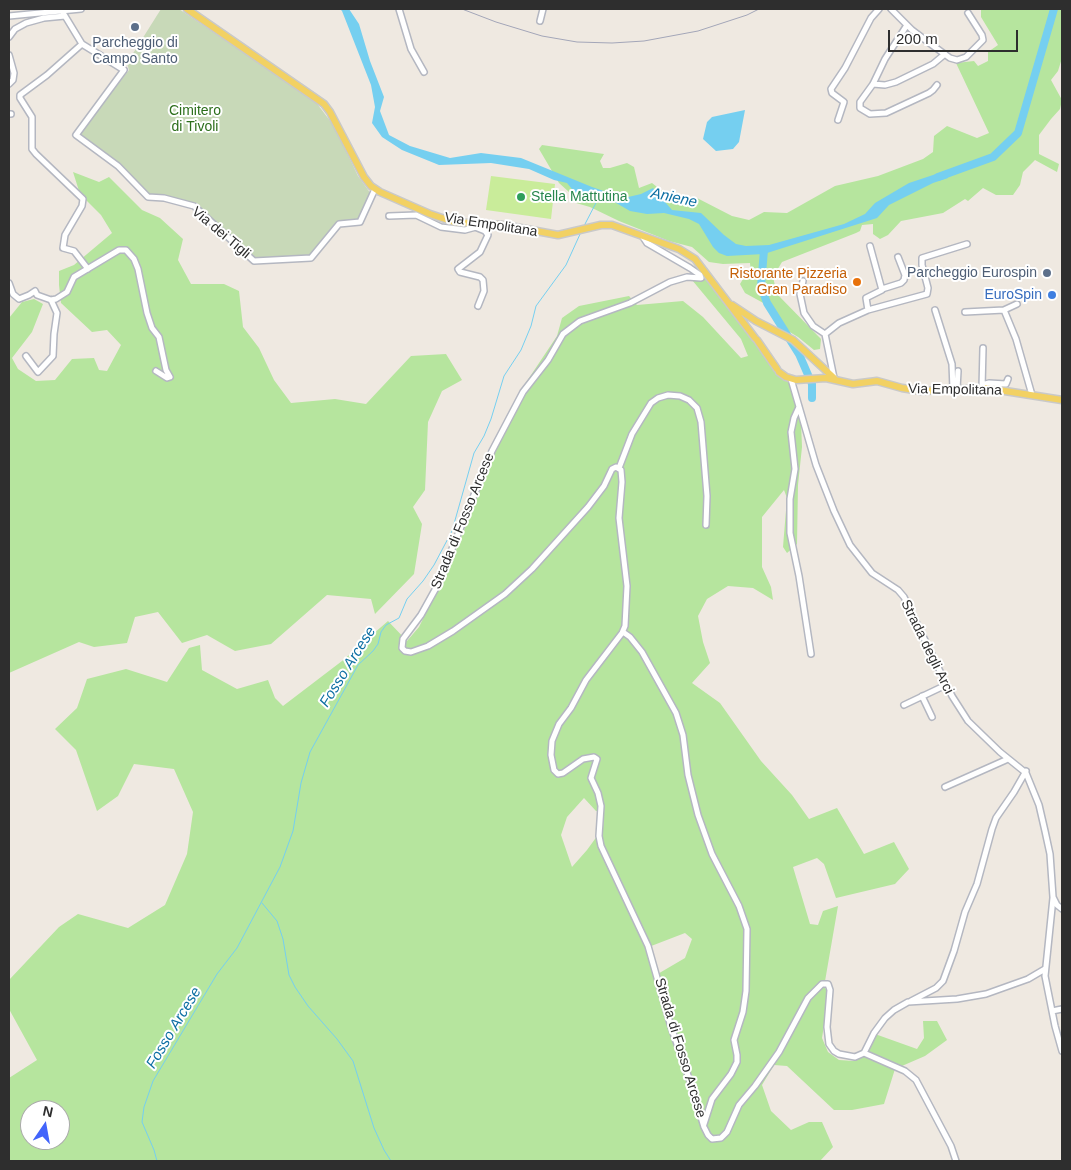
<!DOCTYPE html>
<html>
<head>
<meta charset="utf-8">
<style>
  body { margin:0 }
  #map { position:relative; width:1071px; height:1170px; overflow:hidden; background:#efe9e1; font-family:Arial,sans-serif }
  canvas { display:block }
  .frame { position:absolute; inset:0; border:10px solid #2e2e2e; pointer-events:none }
  .north { position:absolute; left:20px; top:1100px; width:50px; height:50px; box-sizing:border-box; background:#fff; border:1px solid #ababab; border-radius:50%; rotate:12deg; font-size:14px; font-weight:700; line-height:20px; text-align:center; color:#2e2e2e }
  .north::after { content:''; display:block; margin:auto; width:18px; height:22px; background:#4264fb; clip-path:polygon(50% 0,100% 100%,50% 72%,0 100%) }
  .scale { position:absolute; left:888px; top:30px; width:130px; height:22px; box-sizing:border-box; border:2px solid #2e2e2e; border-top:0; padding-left:6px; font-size:15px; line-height:18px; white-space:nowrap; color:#2e2e2e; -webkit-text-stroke:4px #fff; paint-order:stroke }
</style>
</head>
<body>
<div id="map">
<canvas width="1071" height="1170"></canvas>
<div class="frame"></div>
<div class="north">N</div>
<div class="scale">200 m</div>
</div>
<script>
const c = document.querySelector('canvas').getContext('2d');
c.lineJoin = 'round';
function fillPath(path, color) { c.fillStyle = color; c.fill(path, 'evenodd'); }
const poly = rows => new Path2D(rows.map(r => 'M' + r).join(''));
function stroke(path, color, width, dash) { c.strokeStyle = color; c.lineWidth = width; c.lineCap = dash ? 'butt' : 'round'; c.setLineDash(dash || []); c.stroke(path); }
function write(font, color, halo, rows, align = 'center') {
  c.font = font + ' Arial,sans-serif'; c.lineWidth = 4; c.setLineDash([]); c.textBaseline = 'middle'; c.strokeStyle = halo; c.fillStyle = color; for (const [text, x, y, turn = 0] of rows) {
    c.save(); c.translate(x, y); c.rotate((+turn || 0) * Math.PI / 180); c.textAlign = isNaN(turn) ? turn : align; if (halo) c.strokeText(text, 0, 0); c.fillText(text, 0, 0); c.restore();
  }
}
const green = poly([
  [981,9,1062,9,1062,58,1058,71,1051,80,1062,100,1060,109,1051,119,1039,135,1039,154,1059,164,1057,172,1035,160,1023,172,1020,185,1013,195,996,195,983,188,968,201,965,199,943,213,901,221,888,235,880,239,873,234,873,224,862,225,860,231,856,233,782,262,773,277,777,294,821,339,820,349,814,350,798,337,783,328,767,305,745,293,740,284,743,279,751,273,750,263,723,264,709,262,692,247,669,241,619,221,590,207,576,203,569,192,559,183,539,149,542,145,604,154,600,161,603,168,610,168,627,163,634,167,639,188,652,183,676,202,697,198,732,216,749,220,764,212,787,213,835,186,878,176,923,159,933,152,934,136,947,126,977,138,989,133,956,63,974,61,978,66,988,61,988,52,998,45,981,17],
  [73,172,99,182,109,177,142,210,160,218,183,239,178,260,191,284,224,284,239,291,243,327,259,348,274,380,291,403,335,399,366,404,411,356,446,354,462,380,442,391,428,422,425,490,413,507,422,524,414,574,375,614,371,599,327,595,271,644,235,651,207,635,182,643,158,612,135,617,127,643,94,647,79,642,9,673,9,318,22,302,34,299,43,304,32,332,12,358,18,369,36,381,55,380,72,359,94,358,99,370,107,371,121,345,107,330,92,332,61,303,59,285,59,271,74,265,112,233,101,215,80,194],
  [707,279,780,375,789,383,801,422,802,447,798,485,797,544,787,553,783,547,787,498,784,490,762,517,762,567,771,587,773,600,753,588,728,586,707,599,698,616,703,642,710,663,692,683,720,703,761,761,792,795,809,819,837,808,864,854,894,842,909,869,895,884,836,898,824,864,817,858,793,867,810,924,818,925,823,911,838,906,824,987,829,993,822,1038,828,1052,839,1060,854,1061,864,1056,875,1034,917,1049,924,1038,923,1021,937,1021,947,1040,925,1056,895,1069,884,1104,852,1110,834,1110,787,1066,774,1065,762,1085,771,1111,791,1130,809,1122,822,1122,833,1147,820,1161,9,1161,9,1078,37,1060,9,1009,9,980,59,927,78,914,128,928,165,905,187,854,193,812,174,769,134,764,118,796,97,811,76,750,55,729,77,708,87,679,126,669,167,682,189,648,200,645,202,670,237,689,268,680,275,698,283,706,342,661,388,621,407,641,419,627,452,560,519,393,557,336,562,318,579,306,629,296,637,305,683,301,703,317,741,358,748,356,741,339,692,280],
  [584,798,596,811,604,812,603,828,587,850,572,867,561,835,567,817],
  [685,933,692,939,685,958,656,975,646,948],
  [30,1110,60,1110,60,1140,30,1140]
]);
const cemetery = poly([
  [161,9,179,9,315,101,334,126,358,176,371,194,359,221,337,222,312,255,303,255,303,257,256,259,195,204,150,196,78,135,129,70,127,63]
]);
const pitch = poly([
  [491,176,555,184,551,219,486,210]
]);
const water = poly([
  [340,9,349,9,359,24,370,61,384,97,380,111,389,135,410,146,450,158,481,153,521,158,592,187,624,198,641,194,653,188,672,210,701,213,724,235,736,244,746,246,769,245,844,224,865,214,875,203,909,183,945,171,948,178,933,183,889,205,877,218,764,254,727,256,719,253,713,247,699,224,689,219,664,213,647,214,630,211,611,200,587,199,576,194,567,183,554,180,529,169,491,163,439,165,402,150,382,137,372,123,375,107,371,85,342,11],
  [745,110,739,142,733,149,716,151,703,139,707,122,712,117]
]);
const stream = poly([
  [584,226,598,199],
  [262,903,277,921,283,939,289,975,295,987,308,1006,337,1039,353,1061,374,1128,384,1150,391,1161],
  [157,1161,154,1150,142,1122,144,1107,153,1081,217,974,237,948,280,867,293,831,301,783,310,752,358,665,373,651,378,644,381,632,386,625,399,618,407,599,423,581,434,565,452,531,474,453,484,436,491,419,504,376,521,350,531,326,536,306,566,265,581,232]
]);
const river = poly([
  [938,177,993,157,1018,133,1054,9],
  [764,250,761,286,767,303,799,354,812,384,812,398]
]);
const minor = poly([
  [399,9,411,49,424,72],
  [891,9,912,30,932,45,950,58,957,60,966,57,983,40,982,35,968,13],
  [62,11,82,44,124,70,76,135,118,166,148,197,164,198,194,206,254,261,311,258,339,224,360,222,375,189],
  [9,16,81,9],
  [540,21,543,9],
  [907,25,885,59,873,84,860,102,860,108,870,114,886,113,929,93,933,90,937,85],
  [9,37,15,29,26,23,44,18,65,16],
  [82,44,47,75,20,95,20,98,32,117,32,149,36,154,83,199,82,206,65,235,63,248,74,251,88,269],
  [9,55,14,73,13,80,9,84],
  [873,84,885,85,896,82,933,64,945,54],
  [9,114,11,114],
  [838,120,844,102,832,93,831,89,845,68,871,18,879,9],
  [389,216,416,215,441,227,465,230,476,227],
  [470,225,485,231,488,235,480,252,458,269,460,272,480,277,483,280,484,291,478,306],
  [643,237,647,243,690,268,700,275,701,278,687,277,670,282,630,303,580,321,563,334,548,360,523,392,492,451,436,588,421,615,403,639,402,648,405,651,411,652,428,646,453,631,505,594,532,569,588,507,604,486,612,469,616,467,621,470,622,482,619,518,627,586,625,626,622,633,586,680,571,708,559,724,552,741,551,755,554,770,558,774,563,773,583,759,594,757,597,759,591,778,598,793,601,806,599,836,601,846,648,946,671,1027,691,1084,704,1127,708,1135,712,1139,721,1138,727,1132,739,1105,755,1086,779,1052,808,998,822,984,828,984,830,990,827,1027,829,1044,834,1051,839,1054,855,1057,864,1053,874,1033,885,1018,894,1010,908,1002,957,999,986,994,1028,979,1045,969],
  [803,281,800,294,804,313,813,326,825,334],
  [9,283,13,294,19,299,29,295,35,291,37,295,51,300,56,299,67,292,74,277,119,250,126,250,134,259,138,269,147,313,152,328,159,337,166,370,170,377,167,378,156,371],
  [882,289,901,283,904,280,905,275,898,257],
  [868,310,927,294,928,288,922,265,922,258,967,244],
  [935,310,952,364,953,389],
  [1004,310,1016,339,1032,395],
  [965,312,1004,310,1017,304],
  [26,356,38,372,53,356,54,334,57,313,51,300],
  [834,378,825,334,839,323,868,310,866,298,882,290,870,246],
  [791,379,816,465,834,511,850,545,872,573,898,590,904,597,952,696,968,721,1000,752,1026,773,1039,805,1045,831,1050,854,1053,897,1057,905,1062,909],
  [982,385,989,383,1006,384,1008,379],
  [982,388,983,348],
  [957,389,958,371],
  [799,407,794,418,791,432,795,469,790,499,790,533,799,576,811,654],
  [619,468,632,434,651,403,658,398,668,395,680,396,689,400,697,408,701,422,707,496,706,525],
  [623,632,630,637,642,652,676,713,683,735,688,775,698,815,712,854,739,906,747,929,746,991,743,1012,734,1040,737,1055,737,1062,731,1074,712,1099,704,1124],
  [922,696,932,717],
  [904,705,946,685],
  [945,787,1008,759],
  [1053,898,1045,976,1055,1026,1062,1051],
  [911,1001,936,988,943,981,954,951,965,912,977,884,992,829,996,818,1014,792,1026,771],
  [1052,1011,1062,1009],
  [864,1053,905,1071,916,1080,951,1146,956,1161]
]);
const major = poly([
  [187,9,324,104,330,112,364,177,371,186,380,192,430,214,454,222,504,225,558,235,601,225,612,225,679,249,695,259,755,338],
  [732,305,756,321,793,340,834,378],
  [757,340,777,369],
  [779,372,786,377,796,380,826,378,853,384,877,381,902,388,921,391,986,388,1062,400]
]);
const rail = poly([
  [462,9,496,22,542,36,577,42,612,43,644,41,698,31,747,15,759,9]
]);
const markers = [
  [135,27,5,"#5c6f8a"],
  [521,197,5,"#2e9e5b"],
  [1047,273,5,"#5c6f8a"],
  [857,282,5,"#e8710a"],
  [1052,295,5,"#3f7fe0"]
];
const serviceNames = [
  ["Parcheggio di",135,43],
  ["Campo Santo",135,59],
  ["Parcheggio Eurospin",1037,273,"right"]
];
const parkNames = [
  ["Cimitero",195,111],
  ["di Tivoli",195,127]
];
const leisureNames = [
  ["Stella Mattutina",531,197]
];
const streetNames = [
  ["Via Empolitana",491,225,9],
  ["Via dei Tigli",221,233,40],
  ["Via Empolitana",955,390,1],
  ["Strada di Fosso Arcese",463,521,-68],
  ["Strada degli Arci",927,647,64],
  ["Strada di Fosso Arcese",680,1048,73]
];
const foodNames = [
  ["Ristorante Pizzeria",847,274],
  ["Gran Paradiso",847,290]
];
const shopNames = [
  ["EuroSpin",1042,295]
];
const waterNames = [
  ["Aniene",674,198,12],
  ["Fosso Arcese",348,667,-58],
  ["Fosso Arcese",174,1028,-59]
];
fillPath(green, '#b6e59e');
fillPath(cemetery, '#c8d9b8');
fillPath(pitch, '#c9ec9a');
fillPath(water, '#75cff0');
stroke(stream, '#75cff0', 1);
stroke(river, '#75cff0', 8);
stroke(minor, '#b4b7c1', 8);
stroke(major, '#c9c9c9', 9);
stroke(minor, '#fff', 5);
stroke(major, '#f2d163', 6);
stroke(rail, '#a3a6b8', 1);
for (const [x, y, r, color] of markers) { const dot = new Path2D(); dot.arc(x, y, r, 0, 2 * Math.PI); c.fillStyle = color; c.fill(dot); stroke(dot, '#fff', 2); }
write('14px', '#4e5e75', '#fff', serviceNames);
write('14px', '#2c6e1b', '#fff', parkNames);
write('14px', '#27864d', '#fff', leisureNames, 'left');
write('14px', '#2e2e2e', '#fff', streetNames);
write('14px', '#c56008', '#fff', foodNames, 'right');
write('14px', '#366cbe', '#fff', shopNames, 'right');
write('italic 15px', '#0d6fa3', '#fff', waterNames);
</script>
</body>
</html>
